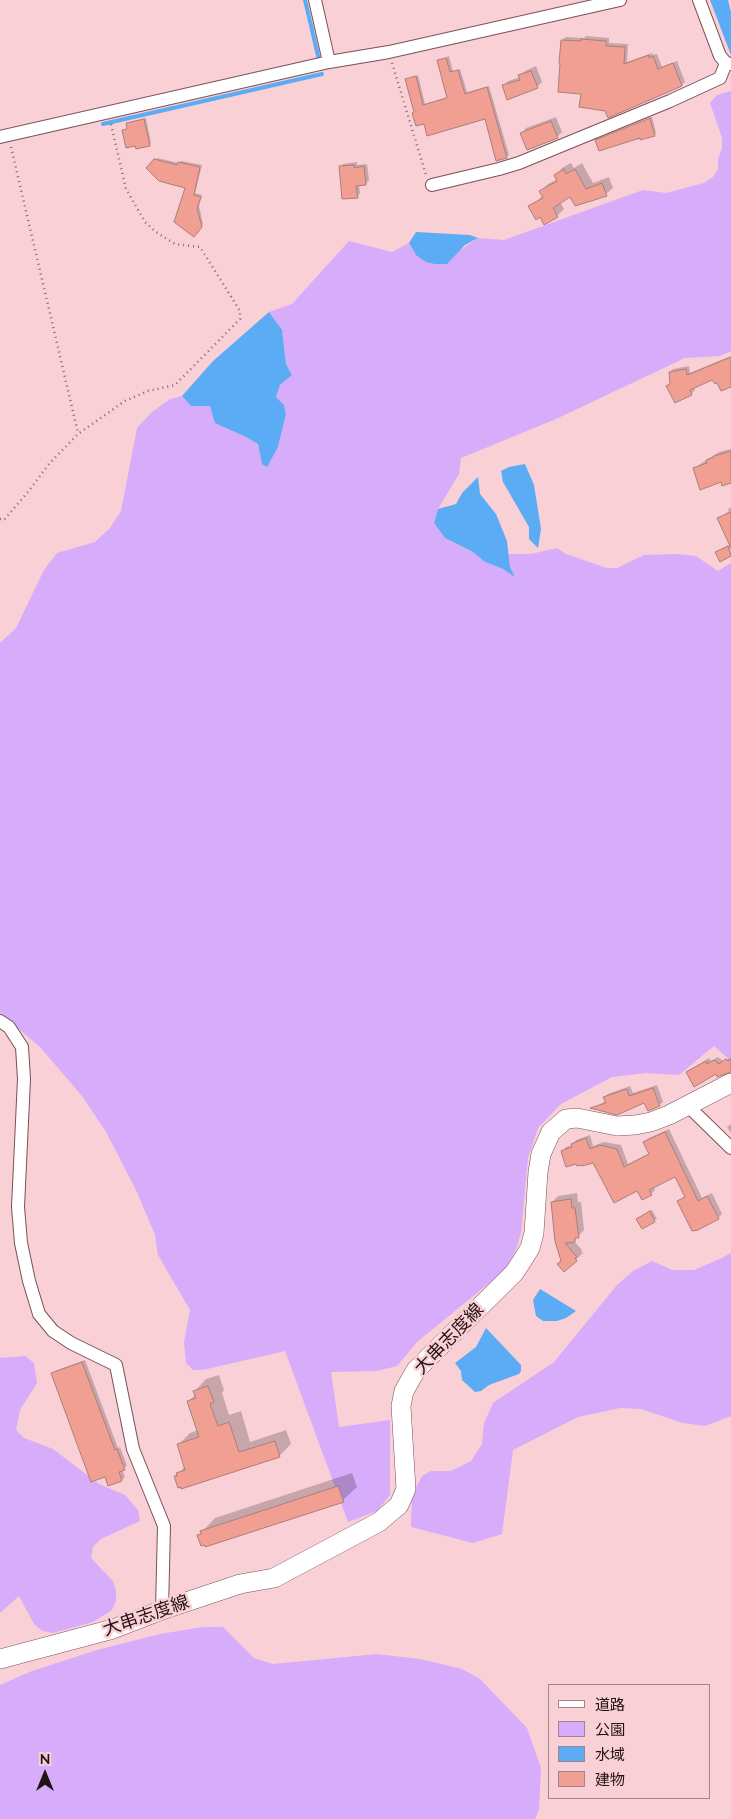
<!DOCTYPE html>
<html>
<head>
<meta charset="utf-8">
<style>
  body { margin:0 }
  #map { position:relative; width:731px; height:1819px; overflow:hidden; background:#f9d0d6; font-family:Mulish,"Noto Sans JP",sans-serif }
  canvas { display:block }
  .legend { position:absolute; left:548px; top:1684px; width:162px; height:115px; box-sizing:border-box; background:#f9d0d6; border:1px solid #a38489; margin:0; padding:6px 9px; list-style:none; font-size:15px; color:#231215 }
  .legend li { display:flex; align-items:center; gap:10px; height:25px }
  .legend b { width:25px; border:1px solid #a38489 }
  .north { position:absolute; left:20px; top:1749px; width:50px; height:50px; -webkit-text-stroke:4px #f9d0d6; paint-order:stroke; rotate:0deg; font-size:14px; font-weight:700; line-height:20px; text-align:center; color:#231215 }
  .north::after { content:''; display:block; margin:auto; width:18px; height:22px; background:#231215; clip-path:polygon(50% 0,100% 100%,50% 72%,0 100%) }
</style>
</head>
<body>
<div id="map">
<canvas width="731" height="1819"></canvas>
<ul class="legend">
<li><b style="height:6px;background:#fff"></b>道路</li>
<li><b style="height:14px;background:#d6acfb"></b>公園</li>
<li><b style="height:14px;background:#5bacf5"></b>水域</li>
<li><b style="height:14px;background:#f19f93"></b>建物</li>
</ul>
<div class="north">N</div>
</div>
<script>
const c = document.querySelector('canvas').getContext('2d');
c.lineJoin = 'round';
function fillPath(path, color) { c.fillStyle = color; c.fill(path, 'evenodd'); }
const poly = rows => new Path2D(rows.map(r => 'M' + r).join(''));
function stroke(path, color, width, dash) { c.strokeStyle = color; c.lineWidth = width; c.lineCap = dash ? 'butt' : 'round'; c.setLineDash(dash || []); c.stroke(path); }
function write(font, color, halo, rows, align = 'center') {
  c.font = font + ' Mulish,"Noto Sans JP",sans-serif'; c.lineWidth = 5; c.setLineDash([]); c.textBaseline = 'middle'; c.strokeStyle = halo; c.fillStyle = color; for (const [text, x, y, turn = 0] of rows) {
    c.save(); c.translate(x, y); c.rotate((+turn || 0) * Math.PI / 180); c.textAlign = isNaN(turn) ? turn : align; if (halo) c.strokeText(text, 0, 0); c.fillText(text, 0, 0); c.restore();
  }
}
const green = poly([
  [731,91,731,351,720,356,685,358,556,419,461,458,459,474,438,509,434,523,445,538,473,552,485,562,503,569,514,576,510,567,509,554,531,554,557,548,566,554,607,568,617,568,644,555,676,554,696,556,718,571,731,563,731,1061,714,1046,679,1075,646,1073,612,1077,561,1104,538,1128,528,1158,521,1233,515,1252,504,1271,417,1342,397,1366,377,1371,331,1372,339,1427,390,1420,390,1495,377,1511,348,1522,285,1351,203,1370,193,1370,186,1363,184,1342,190,1310,158,1255,155,1235,136,1190,106,1132,82,1096,40,1047,0,1013,0,643,16,628,44,570,57,553,95,542,110,528,121,511,137,428,152,412,170,399,182,396,191,406,210,406,244,436,258,444,262,464,278,447,286,414,284,405,276,397,280,385,292,375,286,364,282,331,269,312,292,304,349,241,392,252,409,243,416,255,459,251,478,238,504,240,643,190,666,193,704,183,713,177,718,169,718,159,722,148,722,138,710,103,717,95],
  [731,1253,731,1416,705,1426,683,1423,641,1409,620,1408,578,1417,513,1450,502,1534,473,1543,411,1527,412,1495,422,1476,431,1471,451,1471,471,1461,482,1444,484,1423,493,1403,554,1362,617,1285,633,1271,652,1261,672,1270,694,1270,722,1258],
  [25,1356,34,1363,37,1383,20,1410,16,1430,24,1438,53,1449,99,1484,125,1495,138,1510,140,1521,101,1539,93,1547,91,1558,113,1581,116,1591,116,1601,112,1610,93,1622,53,1633,42,1631,34,1624,19,1596,0,1613,0,1358],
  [203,1627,223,1627,254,1658,273,1664,377,1654,420,1659,462,1669,480,1679,527,1728,541,1768,539,1809,535,1819,0,1819,0,1685,32,1671,97,1650,160,1634]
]);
const water = poly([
  [710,0,728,0,731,12,731,55],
  [416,232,470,235,478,238,465,245,447,264,435,264,426,262,416,255,409,243],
  [269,312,282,330,286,364,292,375,280,385,276,397,284,405,286,414,278,447,267,467,262,464,258,444,244,436,215,423,210,406,191,406,182,396,213,361],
  [525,464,534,485,541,529,538,548,529,539,529,527,503,482,501,471,509,467],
  [478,477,480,494,496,514,507,541,510,567,515,577,503,569,485,562,473,552,445,538,434,523,438,509,456,504,462,493],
  [540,1289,576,1311,566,1318,557,1321,543,1321,536,1316,533,1300],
  [486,1328,521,1365,521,1371,519,1374,489,1385,481,1391,475,1392,462,1380,461,1371,455,1363,476,1347]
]);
const shadow = poly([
  [586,36,609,38,609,43,628,44,627,62,652,53,653,55,657,54,662,67,677,61,685,82,682,85,606,110,582,93,562,40,566,37,584,38],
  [449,56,453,71,460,69,467,92,489,86,509,155,506,157,486,118,424,122,415,111,406,80,418,75,425,104,448,97,438,61],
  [536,66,542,82,537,87,503,86,508,81,521,77,520,76,525,71],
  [556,117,562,132,557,137,522,133,526,128],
  [652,117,656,133,654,135,599,139],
  [146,118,151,143,149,145,123,131,128,128,128,124,130,122],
  [157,158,179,163,181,161,202,165,195,193,202,195,199,206,203,224,196,233,187,187,147,168],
  [357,162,357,165,367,164,369,180,366,184,359,184,360,193,357,197,340,167,343,164],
  [571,163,574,168,582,163,593,183,609,177,613,188,606,194,571,195,560,202,564,209,557,216,540,216,530,206,543,196,541,191,548,184,558,179,556,175,562,168],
  [731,356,731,386,713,379,694,387,695,390,691,394,668,386,671,382,670,372,673,369,689,366,690,373],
  [731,449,731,479,701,488,694,468,719,452],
  [731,507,731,542,719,519,729,511,728,509],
  [730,545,731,554,721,560,719,551],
  [718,1057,723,1061,731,1058,731,1071,687,1072,709,1058,711,1061],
  [657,1085,663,1102,659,1105,645,1102,592,1108,606,1101,605,1097,608,1094,630,1086,633,1093],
  [731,1124,731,1133,727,1127],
  [669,1129,702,1198,712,1193,722,1214,718,1218,679,1201,686,1195,676,1176,653,1186,655,1190,651,1194,637,1189,593,1161,562,1151,566,1147,572,1145,576,1140,590,1135,593,1146,604,1142,621,1145,628,1164,650,1153,645,1142,649,1138],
  [577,1193,578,1202,581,1202,584,1230,574,1241,582,1250,581,1251,583,1253,564,1270,552,1202,558,1196],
  [652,1210,657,1219,642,1227,638,1219],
  [85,1360,118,1448,120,1447,127,1466,122,1469,125,1477,122,1480,109,1485,52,1374,55,1371],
  [219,1375,224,1390,222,1393,229,1415,241,1411,250,1442,286,1430,291,1444,279,1456,176,1477,185,1466,178,1445,190,1433,198,1430,188,1402,196,1394,195,1391,206,1379],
  [352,1473,357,1487,343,1500,199,1535,215,1518]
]);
const stream = poly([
  [305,0,319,60],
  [103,124,322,74]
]);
const building = poly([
  [581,39,606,41,606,46,625,47,624,64,649,55,649,58,653,56,658,69,673,63,682,86,608,118,605,111,579,107,581,94,558,92,560,63,559,63,561,40,581,41,581,39],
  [446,58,450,72,458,70,465,94,487,87,507,158,496,161,485,119,427,136,424,124,416,126,412,113,414,112,405,79,416,76,423,105,447,98,437,60,446,58],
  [531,71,538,88,507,100,502,85,520,80,518,75,531,71],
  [650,118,655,136,640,140,640,138,599,151,595,140,650,118],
  [144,119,150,146,136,149,135,146,126,148,122,130,127,129,126,123,144,119],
  [551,121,558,138,527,150,520,133,551,121],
  [154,159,177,165,178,162,200,167,194,195,201,197,197,208,202,227,194,237,174,222,185,188,159,181,146,168,154,159],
  [354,165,354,168,364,166,366,185,356,186,358,198,342,199,339,166,354,165],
  [564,169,566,174,575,169,586,189,602,183,607,196,575,206,570,197,553,208,558,217,544,225,540,217,536,220,528,206,543,198,539,191,557,181,554,175,564,169],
  [731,357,731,387,721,391,717,383,715,384,712,380,690,390,692,395,675,403,666,386,670,384,669,372,686,369,687,375,731,357],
  [731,451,731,483,722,486,721,482,700,490,693,468,707,463,706,460,714,457,714,456,731,451],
  [731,512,731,548,717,518,731,512],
  [728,546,731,556,720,562,715,552,728,546],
  [726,1059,728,1061,731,1059,731,1072,717,1077,716,1074,694,1087,686,1072,706,1061,707,1064,714,1060,719,1064,726,1059],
  [653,1088,660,1106,648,1111,644,1103,617,1115,590,1108,606,1103,603,1097,627,1089,629,1096,653,1088],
  [665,1132,698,1201,707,1196,719,1219,698,1230,692,1231,677,1201,685,1197,675,1177,649,1190,652,1195,642,1200,637,1191,614,1203,593,1163,582,1166,582,1165,577,1166,576,1164,566,1167,561,1151,572,1147,571,1144,586,1138,590,1149,600,1145,617,1149,624,1167,649,1154,643,1142,665,1132],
  [571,1199,572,1208,575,1208,579,1238,575,1238,575,1242,565,1243,577,1257,575,1258,577,1261,564,1272,557,1264,561,1261,555,1241,551,1202,571,1199],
  [650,1211,655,1222,642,1229,636,1219,650,1211],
  [82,1362,115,1450,117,1449,125,1470,119,1472,122,1481,108,1486,105,1477,91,1482,51,1373,82,1362],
  [208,1386,214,1402,210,1404,218,1426,229,1422,239,1452,275,1441,280,1457,181,1489,181,1487,178,1488,174,1476,177,1476,176,1473,185,1470,177,1444,199,1437,187,1401,196,1398,193,1391,208,1386],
  [338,1486,344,1502,205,1547,205,1545,201,1546,197,1535,201,1534,200,1531,338,1486]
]);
const path = poly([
  [392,63,426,175],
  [11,147,78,433],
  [0,519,4,520,28,492,48,465,78,434,125,401,148,391,175,385,240,319,240,311,200,247,175,244,156,232,145,222,126,189,111,124]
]);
const street = poly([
  [315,0,329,62],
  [699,0,720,56,726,63,731,64],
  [0,137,329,62,389,52,620,0],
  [432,185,499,169,519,163,670,101,720,78,726,63],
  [0,1021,9,1027,22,1047,24,1079,18,1207,21,1243,29,1281,39,1314,53,1331,71,1343,116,1365,133,1449,164,1526,162,1610],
  [687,1105,731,1148]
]);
const secondary = poly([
  [0,1659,113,1629,162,1610,240,1584,274,1578,379,1522,399,1505,406,1489,401,1406,404,1391,416,1370,514,1273,522,1261,530,1248,534,1233,538,1172,541,1154,551,1132,566,1119,577,1118,617,1126,635,1125,651,1122,669,1115,731,1083]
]);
const streetNames = [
  ["大串志度線",449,1339,-46],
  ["大串志度線",146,1616,-19]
];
fillPath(green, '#d6acfb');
fillPath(water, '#5bacf5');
fillPath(shadow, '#0003');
stroke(stream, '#5bacf5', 4);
fillPath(building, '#f19f93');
stroke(building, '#ab7e77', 1);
stroke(street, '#7b5058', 14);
stroke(secondary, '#7b5058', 20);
stroke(path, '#84686c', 2.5, [1, 4]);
stroke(street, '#fff', 12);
stroke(secondary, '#fff', 19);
write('18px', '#231215', '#f9d0d6', streetNames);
</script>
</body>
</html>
